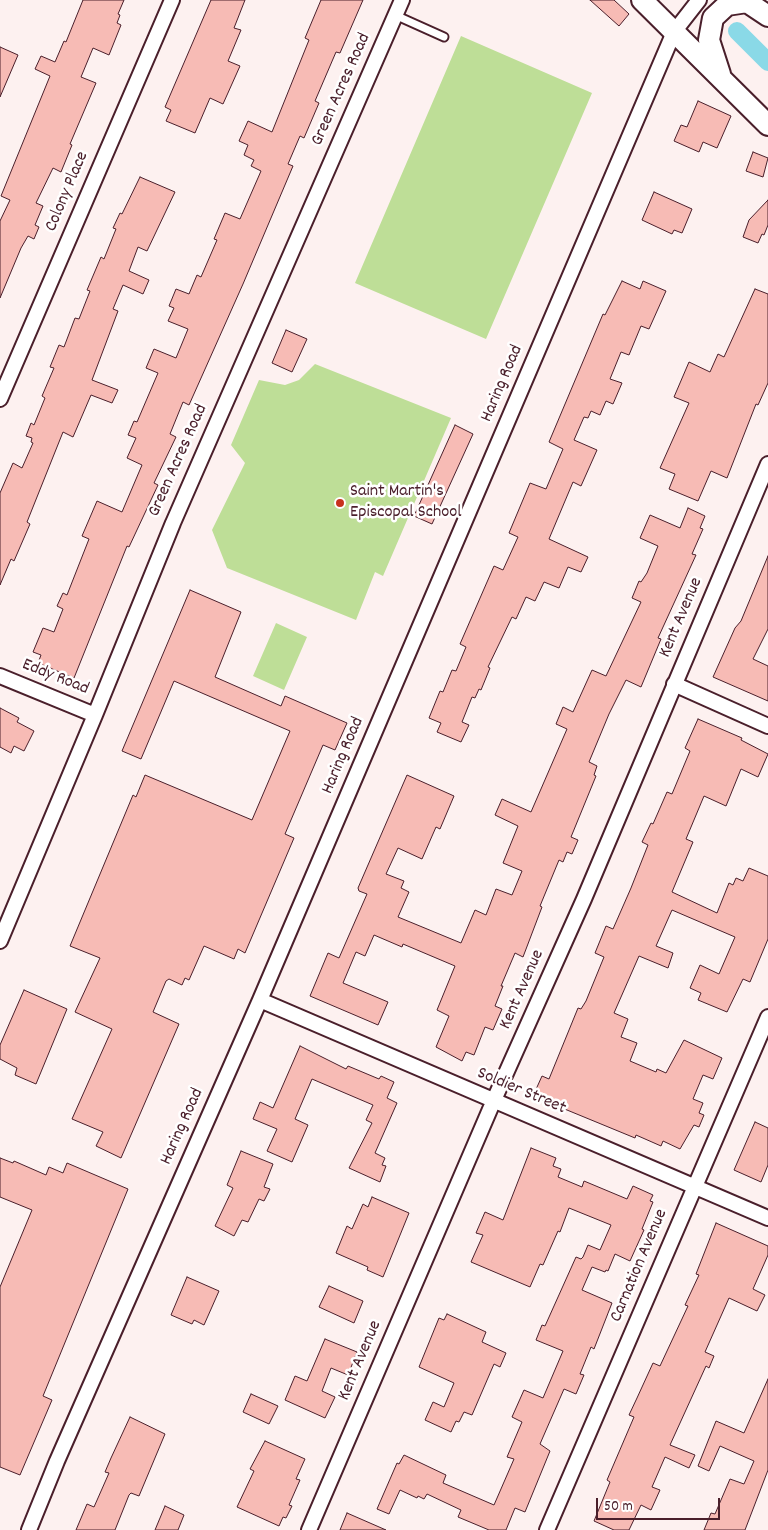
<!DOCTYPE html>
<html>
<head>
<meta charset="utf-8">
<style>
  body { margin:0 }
  #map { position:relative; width:768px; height:1530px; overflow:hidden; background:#fdf1f0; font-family:Dekko,sans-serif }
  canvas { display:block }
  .scale { position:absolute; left:596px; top:1498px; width:124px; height:22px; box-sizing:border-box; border:2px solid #4a1f2b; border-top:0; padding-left:6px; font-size:15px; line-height:18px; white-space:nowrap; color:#4a1f2b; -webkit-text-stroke:4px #fff; paint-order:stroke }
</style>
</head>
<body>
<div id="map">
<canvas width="768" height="1530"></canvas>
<div class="scale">50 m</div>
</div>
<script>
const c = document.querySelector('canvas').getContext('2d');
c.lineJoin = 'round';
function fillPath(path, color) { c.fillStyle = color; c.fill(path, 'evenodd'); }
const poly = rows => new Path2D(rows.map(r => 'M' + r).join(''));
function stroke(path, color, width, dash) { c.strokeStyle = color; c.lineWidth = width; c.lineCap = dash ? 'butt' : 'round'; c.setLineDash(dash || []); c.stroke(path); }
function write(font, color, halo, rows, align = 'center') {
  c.font = font + ' Dekko,sans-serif'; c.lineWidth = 5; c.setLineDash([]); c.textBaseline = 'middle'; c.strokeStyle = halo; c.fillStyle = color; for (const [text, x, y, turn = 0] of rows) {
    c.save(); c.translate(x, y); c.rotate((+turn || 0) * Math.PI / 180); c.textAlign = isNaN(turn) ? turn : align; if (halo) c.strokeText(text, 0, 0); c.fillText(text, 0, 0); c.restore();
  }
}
const green = poly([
  [461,36,592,93,486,339,355,283],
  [315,364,451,418,383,576,375,572,356,620,227,568,212,530,245,463,231,445,259,380,285,385,299,380],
  [276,623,307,637,284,690,253,676]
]);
const canal = poly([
  [737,31,768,62]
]);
const building = poly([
  [83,0,124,0,118,14,120,15,117,23,121,25,109,55,93,48,81,77,96,83,70,144,72,145,61,172,53,168,36,203,43,206,35,225,39,227,34,239,28,236,21,248,0,298,0,221,10,200,1,196,50,76,35,69,41,56,55,62,64,41,66,42,83,0],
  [211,0,245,0,234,28,241,30,228,61,240,66,223,104,210,98,195,133,166,121,171,110,165,107,211,0],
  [321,0,363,0,340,53,336,52,315,101,319,103,304,138,300,136,288,164,293,166,243,284,189,405,183,402,170,434,176,437,154,483,158,485,129,547,127,546,74,678,38,663,41,655,33,652,43,628,54,632,63,609,57,606,63,593,67,595,89,539,82,536,97,501,122,512,142,465,127,458,136,438,128,435,134,421,137,422,158,373,146,368,154,349,176,358,188,329,168,321,174,308,169,306,176,289,189,294,197,275,201,277,217,240,214,239,225,213,240,219,261,171,251,166,254,160,244,155,248,145,239,141,248,121,272,132,309,40,305,38,321,0],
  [590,0,614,0,629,14,619,26,590,0],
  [0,47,18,55,0,97,0,47],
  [698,101,731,116,717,148,703,142,699,152,674,141,681,125,687,127,698,101],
  [753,152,768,158,763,177,746,171,753,152],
  [140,177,175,192,147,251,138,247,129,271,149,280,143,294,123,285,113,309,118,311,92,380,118,390,112,403,91,395,73,437,63,432,27,522,30,524,14,561,11,559,0,585,0,493,13,463,22,468,33,443,31,442,32,438,26,436,31,423,34,425,45,398,42,396,54,368,50,367,59,345,64,347,75,318,79,319,90,291,87,290,101,257,104,259,116,229,113,228,120,213,122,214,140,177],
  [654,192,692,209,682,233,674,230,672,234,642,220,654,192],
  [768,200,768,225,764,235,762,234,758,243,743,237,749,220,768,200],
  [622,281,640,289,643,281,666,291,649,329,641,326,629,355,621,352,610,379,622,383,613,404,606,401,600,415,591,411,588,418,584,417,574,440,597,450,581,486,573,482,549,539,588,557,581,572,568,567,559,588,544,582,535,601,526,597,516,619,512,617,488,667,490,668,481,690,479,689,475,698,472,697,462,722,469,725,461,742,437,732,441,723,429,718,440,691,443,692,452,670,456,671,466,647,460,644,494,566,503,570,518,537,509,533,530,483,546,489,563,449,549,442,603,314,605,315,622,281],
  [755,289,768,294,768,383,758,405,756,404,727,478,711,471,698,501,669,489,675,474,660,468,689,403,674,397,689,362,710,372,718,354,724,357,755,289],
  [286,330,307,339,292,372,272,363,286,330],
  [455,425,473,434,432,524,414,516,455,425],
  [688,508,705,516,700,528,703,529,692,554,696,555,658,638,661,639,641,687,626,680,609,714,589,762,597,766,594,775,596,776,571,837,578,840,572,854,567,852,563,862,559,860,540,906,542,907,523,957,515,953,501,986,503,986,495,1006,502,1009,493,1030,485,1027,474,1055,466,1052,462,1061,436,1047,449,1016,437,1010,455,966,403,944,402,947,374,935,365,956,356,952,343,983,388,1002,378,1025,310,996,328,953,339,958,367,894,359,891,358,888,407,775,454,796,440,829,436,827,422,859,398,848,386,874,404,881,401,888,409,892,398,917,461,943,475,910,486,915,496,889,512,895,522,871,503,863,518,826,495,815,502,799,531,812,567,729,556,724,563,707,573,712,592,670,606,676,641,602,632,598,639,581,641,582,647,573,658,546,640,538,650,515,680,528,688,508],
  [768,556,768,629,753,659,768,666,768,701,713,677,735,628,741,621,768,556],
  [190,590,241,612,215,677,281,706,285,696,347,723,335,750,323,745,285,834,294,838,245,953,238,949,234,959,204,946,189,980,185,978,182,985,169,979,166,981,153,1012,179,1024,121,1158,96,1146,103,1132,72,1119,112,1029,75,1012,100,958,70,946,133,795,136,797,145,775,252,820,290,731,174,681,141,759,122,751,190,590],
  [0,708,19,718,17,722,34,731,24,751,14,746,11,753,0,747,0,708],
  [698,719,742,738,741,740,768,754,758,777,741,769,726,806,704,796,686,839,693,842,672,892,717,913,729,883,733,885,736,878,743,881,749,868,768,876,768,939,750,982,743,979,727,1012,698,1000,701,993,690,988,700,965,719,974,735,937,672,910,656,946,673,953,668,968,639,956,614,1013,628,1019,621,1037,637,1043,630,1061,656,1072,657,1069,666,1073,684,1040,722,1058,713,1079,703,1075,693,1099,703,1103,699,1113,704,1115,699,1127,694,1125,680,1149,663,1141,661,1146,636,1135,635,1138,533,1096,542,1076,549,1079,578,1008,581,1009,586,1001,604,957,595,953,606,926,613,929,631,888,648,845,642,842,651,823,653,824,667,792,672,794,690,751,685,748,698,719],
  [24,990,67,1009,36,1084,15,1075,17,1068,0,1059,0,1045,24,990],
  [300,1046,346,1069,348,1066,379,1079,381,1076,394,1082,387,1098,397,1103,375,1153,385,1158,382,1165,386,1166,380,1182,349,1168,372,1123,366,1120,373,1105,312,1079,295,1119,308,1125,292,1162,267,1151,277,1129,253,1119,260,1102,273,1108,300,1046],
  [755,1122,768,1128,768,1165,761,1182,734,1170,755,1122],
  [531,1148,556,1158,553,1166,561,1169,558,1177,582,1187,584,1181,627,1199,633,1186,653,1195,650,1201,653,1202,642,1229,644,1230,630,1261,615,1254,608,1271,606,1270,605,1272,592,1267,582,1290,612,1303,594,1349,591,1347,580,1374,584,1375,576,1394,564,1389,540,1444,550,1451,525,1512,515,1508,506,1530,489,1530,458,1517,461,1510,427,1494,424,1499,418,1496,417,1498,400,1490,389,1514,377,1509,397,1463,399,1464,404,1455,446,1475,443,1483,494,1505,514,1459,507,1457,522,1422,512,1417,524,1390,543,1398,563,1351,536,1340,542,1325,545,1326,576,1257,581,1259,583,1257,588,1245,600,1250,611,1225,569,1208,560,1232,558,1231,543,1265,540,1264,530,1287,471,1262,483,1235,476,1233,485,1212,503,1220,531,1148],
  [241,1151,273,1164,264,1187,270,1189,264,1201,259,1199,248,1222,242,1220,234,1236,215,1226,233,1188,227,1185,241,1151],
  [0,1158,13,1163,14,1161,46,1175,49,1167,63,1173,67,1163,128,1189,43,1396,52,1400,20,1475,0,1467,0,1287,32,1210,0,1197,0,1158],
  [372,1197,409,1213,383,1277,367,1270,368,1267,336,1253,347,1226,352,1229,363,1204,368,1207,372,1197],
  [716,1223,768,1246,768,1255,753,1289,765,1295,757,1311,729,1298,705,1352,714,1356,709,1368,706,1366,670,1445,695,1455,689,1468,665,1457,652,1487,660,1490,651,1510,641,1505,629,1530,614,1530,594,1521,610,1482,607,1480,634,1417,629,1415,637,1398,653,1363,660,1366,688,1306,685,1305,699,1275,696,1274,716,1223],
  [187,1277,219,1291,204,1325,194,1320,192,1324,171,1315,187,1277],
  [329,1286,363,1301,354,1323,319,1307,329,1286],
  [447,1314,486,1332,482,1342,506,1353,500,1367,494,1364,472,1415,464,1412,459,1422,456,1421,451,1432,425,1420,433,1402,444,1407,454,1383,419,1367,439,1318,444,1320,447,1314],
  [325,1339,357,1352,348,1375,331,1368,322,1391,335,1397,325,1418,285,1400,295,1376,307,1381,325,1339],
  [768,1379,768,1470,745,1530,704,1530,711,1513,715,1514,730,1479,744,1484,754,1461,720,1446,709,1471,698,1466,716,1421,744,1433,768,1379],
  [251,1394,278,1406,269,1424,243,1412,251,1394],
  [130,1417,165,1434,139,1496,131,1493,129,1495,115,1530,76,1530,87,1504,94,1507,109,1473,105,1472,111,1458,130,1417],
  [265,1441,305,1459,296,1479,300,1480,289,1505,292,1506,286,1518,283,1517,279,1526,237,1507,254,1471,250,1469,265,1441],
  [165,1506,184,1515,178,1530,155,1530,165,1506],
  [347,1513,386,1530,340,1530,347,1513]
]);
const service = poly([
  [395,15,444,37]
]);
const minor = poly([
  [0,399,172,0],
  [0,676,95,715],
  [674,684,768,726],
  [0,941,95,715,173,523,402,0],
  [260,1000,768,1218],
  [29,1530,57,1461,260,1000,674,32,699,0],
  [309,1530,494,1100,584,899,768,464],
  [547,1530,768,1017]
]);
const secondary = poly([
  [642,0,768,125],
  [720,74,709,40,713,18,727,5,747,2,768,16]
]);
const markers = [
  [340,503,5,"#c8321e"]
];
const streetNames = [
  ["Green Acres Road",342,90,-66],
  ["Colony Place",68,192,-67],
  ["Haring Road",503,384,-67],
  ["Green Acres Road",179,461,-66],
  ["Kent Avenue",682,618,-67],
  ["Eddy Road",55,678,22],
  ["Haring Road",344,756,-67],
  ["Kent Avenue",523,990,-66],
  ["Soldier Street",521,1092,23],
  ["Haring Road",183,1127,-66],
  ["Carnation Avenue",640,1266,-67],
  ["Kent Avenue",361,1361,-67]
];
const poiNames = [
  ["Saint Martin's",350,493],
  ["Episcopal School",350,514]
];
fillPath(green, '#bede97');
stroke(canal, '#8ad9e7', 18);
fillPath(building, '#f7bbb5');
stroke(building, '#4a1f2b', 1);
stroke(service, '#4a1f2b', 11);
stroke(minor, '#4a1f2b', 18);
stroke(secondary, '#4a1f2b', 24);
stroke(service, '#fff', 7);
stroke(minor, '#fff', 14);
stroke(secondary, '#fff', 20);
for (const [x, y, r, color] of markers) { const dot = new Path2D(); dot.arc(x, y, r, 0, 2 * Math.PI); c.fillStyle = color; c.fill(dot); stroke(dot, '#fff', 2); }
write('18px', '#4a1f2b', '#fff', streetNames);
write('18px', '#4a1f2b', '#fff', poiNames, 'left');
</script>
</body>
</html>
